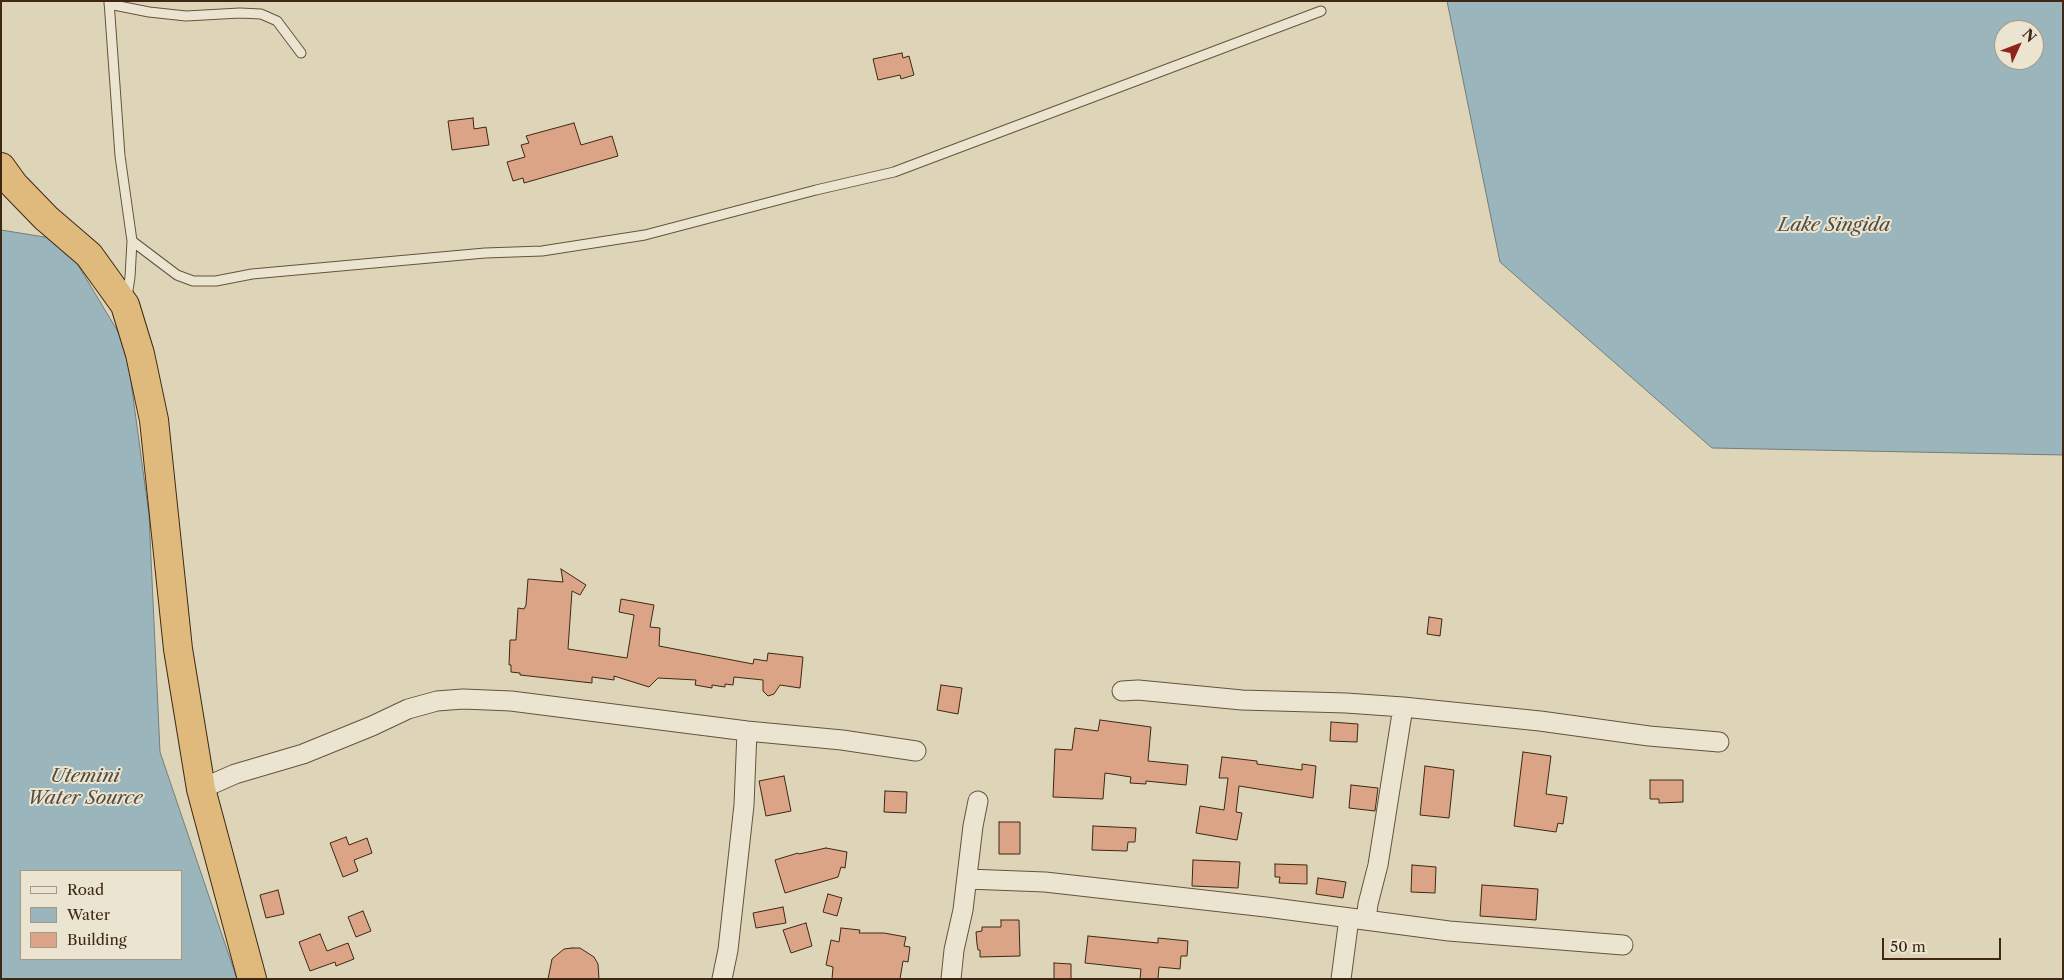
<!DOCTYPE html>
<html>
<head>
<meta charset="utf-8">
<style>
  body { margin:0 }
  #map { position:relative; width:2064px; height:980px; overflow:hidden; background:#ded5b8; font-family:"Libre Caslon Text",serif }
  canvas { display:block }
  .frame { position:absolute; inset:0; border:2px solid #3e2814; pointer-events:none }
  .legend { position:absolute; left:20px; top:870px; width:162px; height:90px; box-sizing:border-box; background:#eae4d1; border:1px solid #a59985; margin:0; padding:6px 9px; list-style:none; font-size:15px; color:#3e2814 }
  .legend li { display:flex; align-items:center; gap:10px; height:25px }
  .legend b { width:25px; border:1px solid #a59985 }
  .north { position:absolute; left:1994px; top:20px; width:50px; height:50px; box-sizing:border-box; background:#eae4d1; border:1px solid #a59985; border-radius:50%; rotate:47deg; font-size:14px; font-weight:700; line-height:20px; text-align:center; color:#3e2814 }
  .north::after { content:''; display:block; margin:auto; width:18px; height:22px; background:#8f2418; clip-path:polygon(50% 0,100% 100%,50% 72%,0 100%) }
  .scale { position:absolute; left:1882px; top:938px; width:119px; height:22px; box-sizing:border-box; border:2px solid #3e2814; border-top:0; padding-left:6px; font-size:15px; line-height:18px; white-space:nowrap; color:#3e2814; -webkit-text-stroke:4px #eae4d1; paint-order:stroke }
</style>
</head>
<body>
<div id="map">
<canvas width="2064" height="980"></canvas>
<div class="frame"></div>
<ul class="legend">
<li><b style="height:6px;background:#eae4d1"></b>Road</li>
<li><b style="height:14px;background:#9ab5bb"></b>Water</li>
<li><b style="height:14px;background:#dba486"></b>Building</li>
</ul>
<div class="north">N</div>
<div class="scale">50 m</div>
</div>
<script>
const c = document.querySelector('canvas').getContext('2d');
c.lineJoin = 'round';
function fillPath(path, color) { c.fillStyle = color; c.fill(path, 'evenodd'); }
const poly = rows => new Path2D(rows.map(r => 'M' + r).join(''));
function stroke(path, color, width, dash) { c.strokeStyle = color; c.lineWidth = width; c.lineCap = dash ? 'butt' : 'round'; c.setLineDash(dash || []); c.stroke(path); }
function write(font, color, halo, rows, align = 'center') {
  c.font = font + ' "Libre Caslon Text",serif'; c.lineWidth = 4; c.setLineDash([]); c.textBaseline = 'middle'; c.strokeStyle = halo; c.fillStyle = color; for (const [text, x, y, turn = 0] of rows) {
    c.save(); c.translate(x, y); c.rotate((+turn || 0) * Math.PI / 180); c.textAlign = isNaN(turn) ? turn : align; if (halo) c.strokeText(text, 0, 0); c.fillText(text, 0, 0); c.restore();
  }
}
const water = poly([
  [1447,1,2063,1,2063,455,1712,448,1500,262,1447,1],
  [2004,30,2034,30,2034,60,2004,60,2004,30],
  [1,230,63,240,126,345,149,515,160,752,237,979,1,979,1,230],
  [21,871,181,871,181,959,21,959,21,871]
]);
const building = poly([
  [902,53,903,58,909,56,914,75,901,79,900,75,878,80,873,59,902,53],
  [473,118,474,129,486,127,489,145,452,150,448,121,473,118],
  [574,123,581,145,612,136,618,156,524,183,523,178,513,181,507,162,525,157,521,145,529,143,526,136,574,123],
  [561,569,586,585,580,595,572,591,568,649,627,658,634,615,619,612,621,599,654,605,650,627,660,628,659,646,753,664,754,659,767,661,768,653,803,657,800,688,780,685,774,694,768,696,763,691,763,680,734,677,733,685,725,684,725,687,712,685,712,688,695,685,696,680,658,678,649,687,614,676,614,680,592,677,592,683,520,675,520,673,511,672,511,665,509,665,510,640,516,640,518,608,524,609,526,605,528,579,563,582,561,569],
  [1429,617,1442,619,1440,636,1427,634,1429,617],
  [941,685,962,688,958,714,937,710,941,685],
  [1100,720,1151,727,1148,761,1188,765,1186,785,1146,781,1146,784,1130,783,1131,777,1105,773,1103,799,1053,797,1055,749,1072,750,1075,728,1098,731,1100,720],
  [1331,722,1358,724,1357,742,1330,741,1331,722],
  [1523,752,1551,756,1546,794,1567,797,1563,824,1558,823,1556,832,1514,826,1523,752],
  [1222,757,1257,761,1257,764,1302,770,1302,764,1316,766,1313,798,1239,786,1236,812,1242,813,1237,840,1196,833,1200,806,1224,810,1228,778,1219,778,1222,757],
  [1425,766,1454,770,1449,818,1420,815,1425,766],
  [784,776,791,811,766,816,759,781,784,776],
  [1650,780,1683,780,1683,802,1659,803,1659,799,1650,799,1650,780],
  [1351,785,1378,788,1375,811,1349,808,1351,785],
  [885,791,907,792,906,813,884,812,885,791],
  [999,822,1020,822,1020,854,999,854,999,822],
  [1093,826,1136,828,1135,842,1128,842,1127,851,1092,850,1093,826],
  [346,837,349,845,367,838,372,853,354,860,358,871,343,877,330,843,346,837],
  [826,848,847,852,845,868,841,867,838,877,785,893,775,860,798,853,799,854,826,848],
  [1193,860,1240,862,1238,888,1192,886,1193,860],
  [1275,864,1307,865,1307,884,1279,883,1280,877,1275,877,1275,864],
  [1412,865,1436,867,1435,893,1411,892,1412,865],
  [1318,878,1346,882,1343,898,1316,894,1318,878],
  [1482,885,1538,889,1536,920,1480,916,1482,885],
  [278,890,284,914,266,918,260,895,278,890],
  [828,894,842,898,837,916,823,912,828,894],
  [783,907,786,923,756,928,753,913,783,907],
  [363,911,371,931,356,937,348,917,363,911],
  [1001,920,1019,920,1020,956,980,957,980,950,978,950,977,944,976,932,982,931,982,927,1001,927,1001,920],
  [806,923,812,946,791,953,783,930,806,923],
  [841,928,860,930,859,933,884,933,906,937,904,946,910,947,908,962,903,961,900,979,832,979,833,967,826,965,831,940,839,942,841,928],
  [320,934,327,951,348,943,354,959,336,966,335,962,310,971,299,942,320,934],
  [1088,936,1158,943,1158,938,1188,941,1187,956,1181,956,1180,969,1159,967,1158,979,1140,979,1141,969,1085,963,1088,936],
  [572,948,580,948,594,957,598,964,599,979,548,979,552,959,564,949,572,948],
  [1054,963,1071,964,1071,979,1054,979,1054,963]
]);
const lane = poly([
  [109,1,120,156,132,241,130,277,127,297],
  [109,4,149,12,186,16,240,13,261,14,277,21,301,53],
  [132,241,177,275,193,281,216,281,252,274,485,253,542,251,645,235,816,190,894,172,1321,11]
]);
const street = poly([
  [1122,691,1138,690,1242,700,1346,703,1403,707,1540,721,1649,736,1719,742],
  [201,789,235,774,303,754,372,726,408,709,437,701,463,699,511,701,747,731,842,740,916,751],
  [967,879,1045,882,1266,907,1449,931,1623,945],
  [1366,920,1368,904,1378,865,1403,707],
  [722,979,728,950,744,805,747,731],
  [951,979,954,950,963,910,973,826,978,801],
  [1341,979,1349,918]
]);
const highway = poly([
  [1,167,14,185,46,218,89,255,125,305,140,354,154,420,178,649,201,789,252,979]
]);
const waterNames = [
  ["Lake Singida",1834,226],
  ["Utemini",85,777],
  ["Water Source",85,799]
];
fillPath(water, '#9ab5bb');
stroke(water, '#757d78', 1);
fillPath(building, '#dba486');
stroke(building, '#3e2814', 1);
stroke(lane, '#66533d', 11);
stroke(street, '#66533d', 21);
stroke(highway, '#3e2814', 30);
stroke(lane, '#eae4d1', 9);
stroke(street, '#eae4d1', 19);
stroke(highway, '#dfba7c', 28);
write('italic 19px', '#554b3e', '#eae4d1', waterNames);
</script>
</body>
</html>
